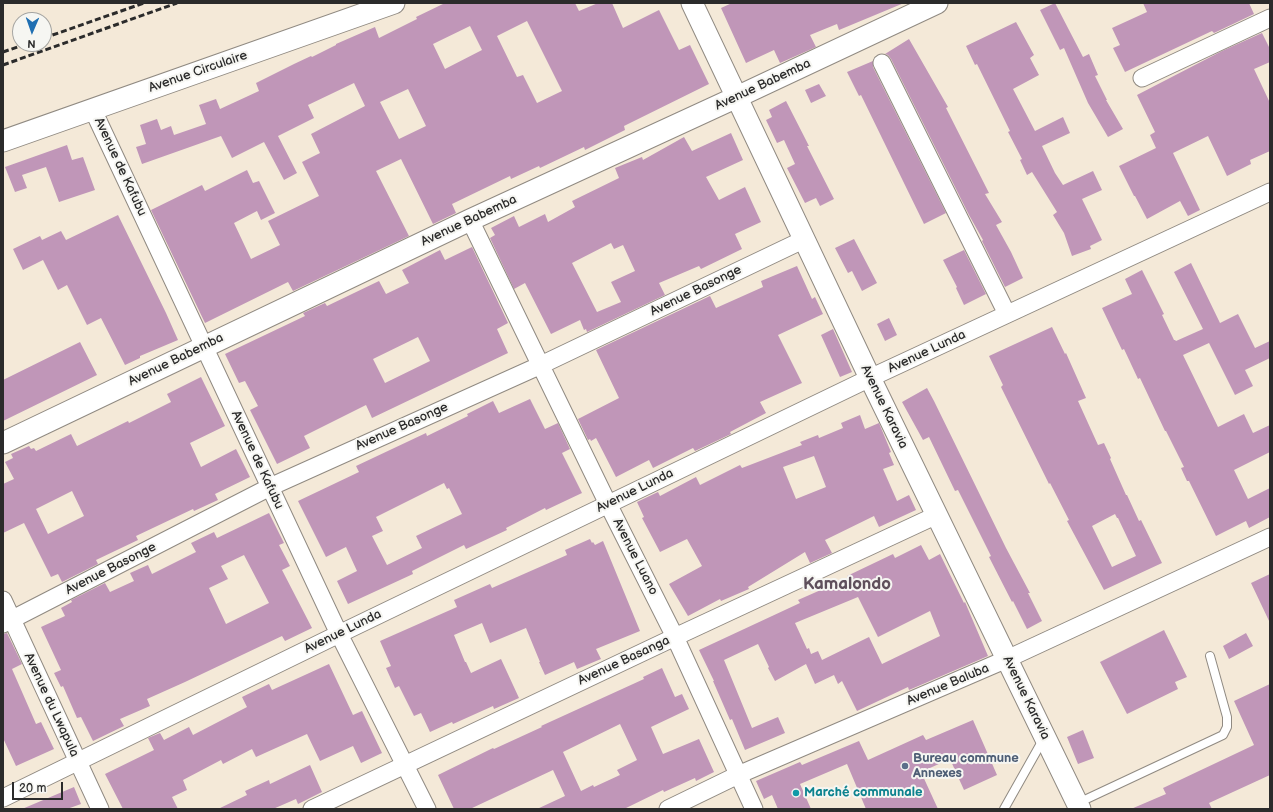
<!DOCTYPE html>
<html>
<head>
<meta charset="utf-8">
<style>
  body { margin:0 }
  #map { position:relative; width:1273px; height:812px; overflow:hidden; background:#f4e9d8; font-family:"Balsamiq Sans",sans-serif }
  canvas { display:block }
  .frame { position:absolute; inset:0; border:4px solid #2b2b2b; pointer-events:none }
  .north { position:absolute; left:12px; top:12px; width:40px; height:40px; box-sizing:border-box; background:#f6f6f2; border:1px solid #a5a5a2; border-radius:50%; rotate:182deg; font-size:11px; font-weight:700; line-height:16px; text-align:center; color:#2b2b2b }
  .north::after { content:''; display:block; margin:auto; width:14px; height:18px; background:#1f6fb2; clip-path:polygon(50% 0,100% 100%,50% 72%,0 100%) }
  .scale { position:absolute; left:12px; top:782px; width:51px; height:18px; box-sizing:border-box; border:2px solid #2b2b2b; border-top:0; padding-left:5px; font-size:12px; line-height:14px; white-space:nowrap; color:#2b2b2b; -webkit-text-stroke:3px #f6f6f2; paint-order:stroke }
</style>
</head>
<body>
<div id="map">
<canvas width="1273" height="812"></canvas>
<div class="frame"></div>
<div class="north">N</div>
<div class="scale">20 m</div>
</div>
<script>
const c = document.querySelector('canvas').getContext('2d');
c.lineJoin = 'round';
function fillPath(path, color) { c.fillStyle = color; c.fill(path, 'evenodd'); }
const poly = rows => new Path2D(rows.map(r => 'M' + r).join(''));
function stroke(path, color, width, dash) { c.strokeStyle = color; c.lineWidth = width; c.lineCap = dash ? 'butt' : 'round'; c.setLineDash(dash || []); c.stroke(path); }
function write(font, color, halo, rows, align = 'center') {
  c.font = font + ' "Balsamiq Sans",sans-serif'; c.lineWidth = 4; c.setLineDash([]); c.textBaseline = 'middle'; c.strokeStyle = halo; c.fillStyle = color; for (const [text, x, y, turn = 0] of rows) {
    c.save(); c.translate(x, y); c.rotate((+turn || 0) * Math.PI / 180); c.textAlign = isNaN(turn) ? turn : align; if (halo) c.strokeText(text, 0, 0); c.fillText(text, 0, 0); c.restore();
  }
}
const building = poly([
  [445,3,575,3,579,11,598,3,612,3,623,28,659,10,679,50,690,45,709,84,624,126,625,130,585,150,584,147,540,168,539,166,511,179,510,176,452,204,456,213,433,224,401,159,376,171,409,236,293,291,288,282,205,323,151,210,202,185,205,191,247,170,253,183,259,181,275,213,261,220,257,211,234,223,251,259,280,245,268,221,319,196,302,162,320,153,311,134,365,106,354,83,308,105,314,118,278,136,297,173,284,180,264,142,232,158,221,136,142,164,136,147,146,144,140,125,157,119,161,130,171,126,174,135,206,124,199,105,216,99,220,109,259,91,256,83,294,64,311,56,312,57,336,45,336,44,375,27,379,38,417,19,416,17],
  [527,21,562,91,537,103,523,75,517,77,497,36],
  [470,26,482,50,445,69,433,44],
  [408,89,426,126,399,139,380,102],
  [732,3,904,3,839,30,837,24,810,35,816,47,780,63,774,50,746,63,721,8],
  [1055,3,1083,57,1089,54,1098,75,1095,76,1107,100,1106,100,1123,129,1108,137,1088,103,1064,48,1060,50,1040,10],
  [1143,3,1249,3,1254,14,1214,33,1212,31,1125,72,1113,48,1120,45,1112,28,1147,12],
  [1016,22,1034,55,1030,58,1039,75,1013,89,1035,131,1063,117,1070,133,1042,146,1055,173,1063,185,1093,171,1102,190,1082,199,1102,240,1090,246,1091,249,1072,256,1064,233,1053,215,1057,212,1032,172,1027,175,1020,160,1022,159,1008,132,1010,131,977,64,975,65,966,46],
  [1262,33,1270,49,1270,62,1254,69,1270,103,1270,151,1250,160,1251,164,1227,176,1208,136,1173,153,1200,210,1188,216,1180,201,1147,219,1135,196,1134,196,1119,166,1156,148,1150,135,1155,132,1137,95,1222,51],
  [909,39,948,107,946,108,989,193,985,194,1002,222,996,225,1011,252,1023,278,1005,287,982,241,983,240,969,215,891,59,888,55,885,54],
  [873,61,873,67,946,213,924,224,861,95,859,96,847,72],
  [819,84,826,96,811,103,805,90],
  [786,101,809,146,807,146,834,199,820,206,816,198,805,203,787,168,795,164,784,140,777,143,766,120,772,117,769,110],
  [731,133,743,160,706,177,719,200,745,187,761,222,735,234,742,249,701,269,699,266,659,283,665,295,587,332,586,329,584,330,580,320,551,334,525,283,514,289,490,238,495,235,491,228,514,216,519,227,545,214,548,222,575,207,572,201,619,178,615,168,642,157,643,160,684,137,692,151],
  [611,243,614,249,623,245,635,271,611,282,621,302,597,312,572,263],
  [67,145,72,160,83,157,95,190,59,202,46,167,22,175,27,188,15,192,5,167],
  [118,215,166,313,178,340,140,356,140,358,125,365,101,318,87,325,67,285,58,290,43,260,23,270,13,249,40,236,42,240,61,231,66,240],
  [854,239,877,283,862,291,852,271,848,273,835,248],
  [472,247,508,323,497,329,508,353,372,418,366,405,304,436,310,448,277,464,250,410,258,406,245,381,239,383,225,354,305,316,303,313,325,303,327,306,379,281,386,294,409,283,402,270,440,250,445,260],
  [418,337,430,361,385,383,373,359],
  [964,250,986,294,964,305,956,288,957,287,943,260],
  [1191,263,1220,323,1238,314,1255,348,1270,341,1270,358,1245,370,1253,386,1235,395,1209,343,1183,355,1218,427,1244,414,1253,433,1270,425,1270,452,1234,470,1248,499,1270,488,1270,517,1249,528,1246,521,1216,536,1189,481,1187,481,1181,468,1184,467,1166,431,1165,431,1140,378,1138,379,1124,349,1122,350,1102,308,1132,294,1125,279,1142,270,1164,314,1162,315,1174,340,1175,340,1176,341,1203,329,1174,272],
  [797,266,812,299,815,297,823,314,778,335,802,383,760,402,766,413,730,432,731,434,695,451,693,448,653,468,649,460,616,477,596,438,591,441,590,439,588,440,578,419,619,398,596,350,710,296,716,308,763,287,761,281],
  [889,318,897,335,885,341,877,324],
  [1052,327,1065,354,1066,353,1086,398,1078,401,1098,445,1104,443,1111,458,1110,459,1126,495,1127,495,1139,521,1141,520,1162,563,1104,590,1067,521,1069,520,1050,483,1049,484,1001,387,1003,385,989,356],
  [1115,514,1117,518,1118,518,1136,556,1112,567,1092,526],
  [833,329,852,372,840,377,821,335],
  [80,342,97,375,3,421,3,380],
  [201,377,225,426,190,443,201,467,236,449,250,477,215,494,218,500,194,511,193,509,136,536,138,540,96,560,98,564,62,582,58,574,51,577,24,523,3,533,3,484,14,479,5,462,13,458,11,454,29,446,31,449,34,448,36,451,71,434,77,446,128,421,129,423,171,402,167,394],
  [72,491,84,516,48,534,36,509],
  [927,388,934,401,1006,548,1030,593,1028,593,1042,621,1027,629,1013,601,1012,602,989,557,991,556,958,490,955,491,929,437,923,440,902,402],
  [530,399,545,429,558,423,570,449,562,453,582,493,546,510,545,508,506,528,507,530,466,549,464,545,412,571,413,574,348,604,337,581,357,571,346,547,326,557,298,501,359,472,356,466,426,433,427,436,468,416,467,414,493,401,499,413],
  [444,483,447,489,449,488,462,514,416,536,422,548,387,565,372,536,383,531,376,517],
  [860,415,865,429,879,423,891,452,889,453,894,465,883,469,897,501,909,495,916,510,879,527,874,516,825,540,832,553,810,563,805,552,748,587,749,589,721,601,720,599,688,616,669,584,702,566,687,539,660,552,642,518,644,517,637,502,658,492,660,496,696,477,700,485,740,465,742,468,802,445,800,442,818,435,819,438,843,428,841,423],
  [814,456,826,487,796,499,783,467],
  [269,513,284,543,279,545,290,566,282,570,312,628,285,641,282,636,185,682,147,699,150,706,120,719,124,726,93,741,81,717,77,718,63,686,61,687,54,673,61,670,41,627,65,616,61,608,72,602,71,600,105,583,110,592,134,581,130,573,148,565,152,574,196,552,191,543,214,532,217,538],
  [244,555,269,603,226,624,209,588,228,579,221,566],
  [590,539,592,543,593,542,595,545,603,541,640,631,596,649,601,659,577,669,574,662,545,675,539,662,540,662,526,628,490,643,482,623,454,635,465,662,466,662,471,673,501,659,519,698,494,709,493,706,453,724,452,722,430,732,421,713,414,716,399,686,395,688,386,668,391,666,380,641,457,607,454,600,490,584,492,588,567,555,565,550],
  [921,545,929,560,940,554,964,603,965,602,988,656,909,690,908,687,857,711,842,681,838,684,834,675,815,684,806,664,775,681,768,668,769,667,758,644,724,660,752,728,778,717,785,733,745,750,732,719,730,720,713,681,714,681,699,650,800,603,798,600,848,578,847,576,893,554,895,558],
  [858,597,878,637,930,611,940,636,882,664,869,637,822,660,818,651,811,654,809,648,807,649,795,623],
  [1270,574,1270,623,1251,583],
  [1164,630,1187,677,1175,682,1178,689,1127,714,1100,662],
  [7,633,22,664,12,669,36,724,41,722,54,749,16,766,3,738,3,634],
  [1246,633,1253,646,1229,659,1223,646],
  [329,664,353,715,362,711,382,753,361,763,353,746,320,761,307,734,256,757,252,749,223,764,221,760,183,780,187,790,172,797,178,809,123,809,105,774,154,750,148,738,160,733,164,740,189,727,193,735,247,707,242,697,269,684,272,690],
  [662,668,675,697,682,694,689,709,651,727,663,754,699,739,714,772,696,781,695,778,664,792,663,790,624,809,537,809,565,796,553,770,470,809,454,809,438,775,493,748,494,749,542,727,541,726,644,679,643,677],
  [620,724,637,760,617,770,620,775,594,787,593,785,581,791,563,752],
  [1270,684,1270,775,1209,803,1212,809,1131,809,1166,794,1163,788,1254,745,1234,701],
  [973,720,997,775,964,790,950,759,921,772,938,809,866,809,847,764,800,784,811,809,778,809,772,795,764,799,756,781,800,762,802,765,859,741,868,760,923,735,926,740],
  [1083,730,1094,758,1078,764,1067,737],
  [310,765,322,792,298,804,296,799,273,809,218,809,247,795,245,791,269,780,270,784],
  [74,787,81,804,67,809,22,809]
]);
const service = poly([
  [1078,803,1223,735,1227,727,1227,717,1210,656],
  [1004,809,1044,738]
]);
const minor = poly([
  [882,63,1007,314],
  [1142,78,1270,18],
  [93,110,339,634,427,809],
  [470,220,608,504,675,637,754,809],
  [3,600,100,809],
  [3,624,270,487,541,365,805,239],
  [3,798,339,634,870,378,1270,192],
  [312,809,675,637,937,515],
  [668,809,738,775,1007,659,1270,537]
]);
const tertiary = poly([
  [692,3,870,378,1080,809],
  [3,141,394,3],
  [3,443,470,220,737,97,937,3]
]);
const rail = poly([
  [44,38,144,3],
  [3,52,26,44],
  [3,65,177,3]
]);
const markers = [
  [905,766,4,"#5c6f8a"],
  [796,793,4,"#0f9aa8"]
];
const streetNames = [
  ["Avenue Circulaire",198,72,-19],
  ["Avenue Babemba",763,85,-25],
  ["Avenue de Kafubu",120,167,65],
  ["Avenue Babemba",469,221,-25],
  ["Avenue Basonge",696,291,-26],
  ["Avenue Lunda",927,352,-25],
  ["Avenue Babemba",176,360,-26],
  ["Avenue Karavia",884,407,64],
  ["Avenue Basonge",402,427,-24],
  ["Avenue de Kafubu",257,460,65],
  ["Avenue Lunda",635,491,-26],
  ["Avenue Luano",635,557,63],
  ["Avenue Basonge",111,569,-27],
  ["Avenue Lunda",343,632,-26],
  ["Avenue Basanga",624,661,-25],
  ["Avenue Baluba",948,685,-23],
  ["Avenue Karavia",1026,698,64],
  ["Avenue du Lwapula",51,705,65]
];
const serviceNames = [
  ["Bureau commune",913,759],
  ["Annexes",913,774]
];
const cultureNames = [
  ["Marché communale",804,793]
];
const districtNames = [
  ["Kamalondo",847,585]
];
fillPath(building, '#c096b8');
stroke(service, '#908a82', 10);
stroke(minor, '#908a82', 19);
stroke(tertiary, '#908a82', 23);
stroke(service, '#fff', 8);
stroke(minor, '#fff', 17);
stroke(tertiary, '#fff', 21);
stroke(rail, '#2b2b2b', 3, [6, 3]);
for (const [x, y, r, color] of markers) { const dot = new Path2D(); dot.arc(x, y, r, 0, 2 * Math.PI); c.fillStyle = color; c.fill(dot); stroke(dot, '#f6f6f2', 1.5); }
write('13px', '#2b2b2b', '#f6f6f2', streetNames);
write('bold 13px', '#4e5e75', '#f6f6f2', serviceNames, 'left');
write('bold 13px', '#0d838f', '#f6f6f2', cultureNames, 'left');
write('bold 17px', '#5f505c', '#f6f6f2', districtNames);
</script>
</body>
</html>
